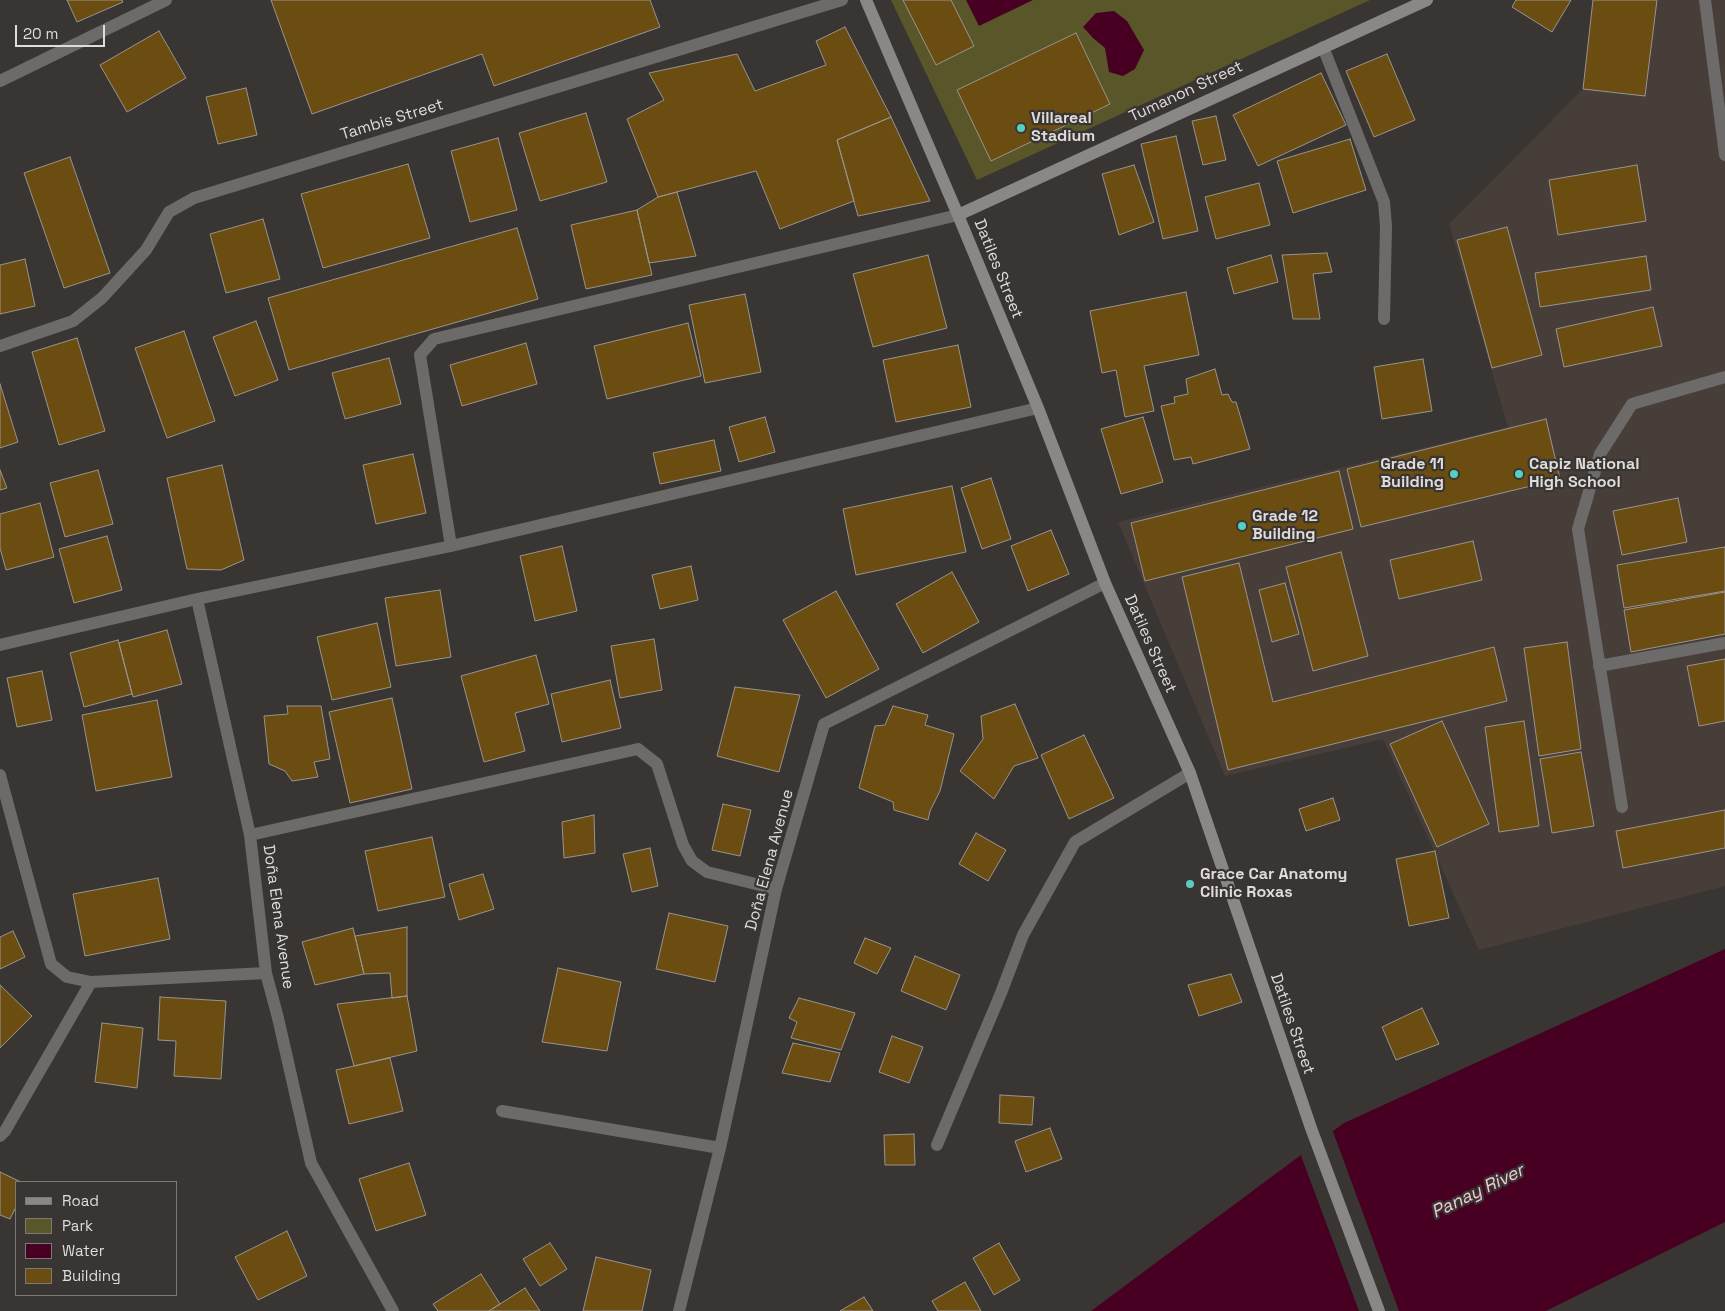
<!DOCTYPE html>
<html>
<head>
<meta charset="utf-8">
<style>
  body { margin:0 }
  #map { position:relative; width:1725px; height:1311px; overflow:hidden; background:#393533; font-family:"Space Grotesk",sans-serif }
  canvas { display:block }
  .legend { position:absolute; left:15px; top:1181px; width:162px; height:115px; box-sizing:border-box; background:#393533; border:1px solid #7b7876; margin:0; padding:6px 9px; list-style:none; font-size:15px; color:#dfdcdb }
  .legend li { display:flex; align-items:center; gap:10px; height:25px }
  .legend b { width:25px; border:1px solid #7b7876 }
  .scale { position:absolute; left:15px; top:25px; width:90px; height:22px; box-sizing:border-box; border:2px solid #dfdcdb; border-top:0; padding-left:6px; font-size:15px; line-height:18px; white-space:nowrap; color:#dfdcdb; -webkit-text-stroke:4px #393533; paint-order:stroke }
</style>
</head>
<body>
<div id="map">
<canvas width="1725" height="1311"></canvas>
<ul class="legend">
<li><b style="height:6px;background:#8b8787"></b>Road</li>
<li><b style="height:14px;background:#59562a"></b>Park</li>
<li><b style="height:14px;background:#470022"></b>Water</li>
<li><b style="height:14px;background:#6c4d11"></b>Building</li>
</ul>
<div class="scale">20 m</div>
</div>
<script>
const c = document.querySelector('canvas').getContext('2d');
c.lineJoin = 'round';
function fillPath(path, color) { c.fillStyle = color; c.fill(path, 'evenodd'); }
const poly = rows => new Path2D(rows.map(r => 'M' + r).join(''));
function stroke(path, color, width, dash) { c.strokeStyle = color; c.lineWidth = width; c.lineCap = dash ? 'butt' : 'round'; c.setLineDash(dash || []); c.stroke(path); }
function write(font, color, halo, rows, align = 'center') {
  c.font = font + ' "Space Grotesk",sans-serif'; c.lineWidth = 4.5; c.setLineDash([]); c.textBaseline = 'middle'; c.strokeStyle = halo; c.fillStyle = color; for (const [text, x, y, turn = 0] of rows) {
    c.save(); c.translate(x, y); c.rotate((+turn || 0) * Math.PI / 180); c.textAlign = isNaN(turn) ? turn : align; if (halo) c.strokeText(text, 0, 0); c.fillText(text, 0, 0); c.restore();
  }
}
const built = poly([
  [1593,0,1725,0,1725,886,1479,950,1383,739,1225,776,1118,522,1508,427,1449,224,1583,89]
]);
const green = poly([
  [891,0,1370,0,977,180]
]);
const water = poly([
  [966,0,1033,0,979,26],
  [1114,11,1127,21,1144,50,1135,69,1123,76,1109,72,1105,48,1093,38,1083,27,1096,13],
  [1725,949,1725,1222,1546,1311,1091,1311,1344,1123]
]);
const pier = poly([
  [1332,1129,1399,1311,1359,1311,1300,1153]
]);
const building = poly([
  [67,0,122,0,123,2,77,22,67,0],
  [271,0,650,0,660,27,494,86,482,54,312,114,271,0],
  [903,0,951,0,974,46,936,65,903,0],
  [1516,0,1571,0,1552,32,1512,7,1516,0],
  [1593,0,1657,0,1645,96,1583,89,1593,0],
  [845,27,891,117,837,140,854,201,780,229,756,171,658,197,627,119,664,100,649,73,737,54,755,91,826,65,816,41,845,27],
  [159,31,186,78,127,112,100,65,159,31],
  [1076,33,1110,104,991,161,957,90,1076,33],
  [1387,54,1415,120,1374,137,1346,71,1387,54],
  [1321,73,1346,125,1258,166,1233,115,1321,73],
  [246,88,257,135,218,144,206,97,246,88],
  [586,113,607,182,540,201,519,133,586,113],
  [1216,116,1226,160,1203,165,1192,121,1216,116],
  [891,117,930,201,858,216,837,140,891,117],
  [1176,136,1198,231,1163,239,1141,144,1176,136],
  [498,138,517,210,470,222,451,151,498,138],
  [1350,139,1366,190,1293,213,1277,161,1350,139],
  [70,157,110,273,64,288,24,173,70,157],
  [408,164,430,238,323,268,301,194,408,164],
  [1134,165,1154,222,1119,235,1102,174,1134,165],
  [1637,165,1646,221,1558,235,1549,180,1637,165],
  [1259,183,1270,225,1216,239,1205,197,1259,183],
  [677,192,696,256,649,263,637,210,658,197,677,192],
  [637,210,652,275,586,289,571,225,637,210],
  [263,219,280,279,226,293,210,234,263,219],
  [1507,227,1542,355,1492,368,1457,240,1507,227],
  [517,228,538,299,289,370,268,298,517,228],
  [1327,253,1332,272,1313,274,1320,319,1293,319,1282,255,1327,253],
  [928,255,947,328,873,347,853,274,928,255],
  [1271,255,1278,282,1234,294,1227,268,1271,255],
  [1646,256,1651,290,1540,307,1535,273,1646,256],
  [25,259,35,306,0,314,0,265,25,259],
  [1186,292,1199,355,1144,366,1154,411,1125,417,1116,370,1102,373,1090,311,1186,292],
  [745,294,761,372,705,383,689,305,745,294],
  [1653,307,1662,346,1564,367,1556,329,1653,307],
  [256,321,278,380,235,396,213,337,256,321],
  [688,323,701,376,607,399,594,346,688,323],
  [184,331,215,421,167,438,135,348,184,331],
  [77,338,105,431,59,445,32,352,77,338],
  [526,343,537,384,462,406,450,365,526,343],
  [958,345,971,407,896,422,883,360,958,345],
  [389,358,401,404,345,419,332,373,389,358],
  [1423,359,1432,411,1382,419,1374,367,1423,359],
  [1215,369,1222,395,1228,394,1232,402,1236,402,1250,449,1193,464,1191,457,1174,460,1161,406,1175,403,1174,397,1188,394,1186,379,1215,369],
  [0,384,18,442,0,448,0,384],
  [765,417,775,452,739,462,729,427,765,417],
  [1143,417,1163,482,1121,494,1101,429,1143,417],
  [1546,419,1560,479,1361,527,1347,469,1546,419],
  [714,440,721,471,660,484,653,453,714,440],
  [413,454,426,513,376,524,363,465,413,454],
  [222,465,244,560,221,570,187,569,167,478,222,465],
  [0,470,7,488,0,490,0,470],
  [98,470,113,524,65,537,50,483,98,470],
  [1339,471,1353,529,1145,581,1131,523,1339,471],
  [991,478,1011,539,982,549,961,488,991,478],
  [952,486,966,552,856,575,843,509,952,486],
  [1678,498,1687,542,1622,555,1613,511,1678,498],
  [40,503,54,557,6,570,0,548,0,514,40,503],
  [1051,530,1069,574,1028,591,1011,546,1051,530],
  [107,536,122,590,74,603,59,549,107,536],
  [1473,541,1482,580,1399,599,1390,560,1473,541],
  [562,546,577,611,535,621,520,556,562,546],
  [1725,547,1725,591,1624,608,1617,565,1725,547],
  [1341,552,1368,656,1313,671,1286,567,1341,552],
  [1239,563,1273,702,1494,647,1507,701,1228,770,1182,577,1239,563],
  [691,566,698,600,660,609,652,575,691,566],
  [952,572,979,622,923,653,896,604,952,572],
  [1285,583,1299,634,1272,642,1259,590,1285,583],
  [440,590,451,657,396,666,385,598,440,590],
  [836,591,879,669,826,698,783,620,836,591],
  [1725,592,1725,634,1631,652,1624,610,1725,592],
  [377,623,391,687,332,700,317,637,377,623],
  [167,630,182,684,133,697,119,643,167,630],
  [654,639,662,690,620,698,611,646,654,639],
  [118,640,132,694,84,707,70,653,118,640],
  [1567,642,1581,749,1539,756,1524,648,1567,642],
  [536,655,549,704,515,713,525,751,484,762,461,676,536,655],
  [1725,659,1725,721,1699,726,1687,666,1725,659],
  [42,671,52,720,17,727,7,678,42,671],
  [610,680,621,728,562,742,551,694,610,680],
  [735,687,800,695,779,772,717,756,735,687],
  [392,698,412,789,350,803,329,712,392,698],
  [157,700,172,777,96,791,82,715,157,700],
  [1015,704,1038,758,1014,766,994,799,960,771,983,739,981,716,1015,704],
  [287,706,321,706,330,759,314,762,318,777,292,781,285,771,269,764,264,716,288,714,287,706],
  [893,706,928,715,925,725,954,734,940,791,930,811,928,820,894,810,893,802,859,788,875,726,885,725,893,706],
  [1442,721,1489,824,1437,847,1390,744,1442,721],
  [1524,721,1539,826,1499,832,1485,727,1524,721],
  [1084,735,1114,798,1069,819,1041,755,1084,735],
  [1581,752,1594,826,1552,833,1540,759,1581,752],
  [1333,798,1340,820,1306,831,1299,809,1333,798],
  [723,804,751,810,740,856,712,850,723,804],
  [1725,810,1725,848,1623,868,1616,831,1725,810],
  [594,815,595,853,564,858,562,822,594,815],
  [976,833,1006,850,988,881,959,864,976,833],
  [432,837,445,897,378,911,365,851,432,837],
  [650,848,658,886,632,892,623,854,650,848],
  [1435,851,1449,918,1409,926,1396,859,1435,851],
  [483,874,494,909,459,920,449,884,483,874],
  [158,878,170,939,85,956,73,894,158,878],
  [669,913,728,926,715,982,656,969,669,913],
  [407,927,407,996,392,998,390,973,364,974,355,936,407,927],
  [353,928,364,974,315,985,302,942,353,928],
  [13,931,25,957,0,969,0,937,13,931],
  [865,938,891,948,877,974,854,963,865,938],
  [915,956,960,975,946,1010,901,991,915,956],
  [558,968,621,982,607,1051,542,1042,558,968],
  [1231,974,1242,1002,1199,1016,1188,985,1231,974],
  [0,985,32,1016,0,1048,0,985],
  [407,996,417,1051,354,1066,337,1004,407,996],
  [160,997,226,1001,221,1079,174,1076,176,1041,158,1040,160,997],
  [799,998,855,1013,841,1050,791,1038,797,1022,789,1018,799,998],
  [1422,1008,1439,1044,1396,1060,1382,1027,1422,1008],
  [102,1023,143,1028,137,1088,95,1082,102,1023],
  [892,1036,923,1047,909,1083,879,1072,892,1036],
  [793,1043,840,1053,830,1082,782,1073,793,1043],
  [390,1058,403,1111,349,1124,336,1070,390,1058],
  [1000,1095,1034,1097,1032,1125,999,1123,1000,1095],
  [1050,1128,1062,1159,1026,1172,1015,1141,1050,1128],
  [914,1134,915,1165,885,1165,884,1135,914,1134],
  [409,1163,426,1215,376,1231,359,1179,409,1163],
  [0,1172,21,1182,16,1182,16,1207,10,1219,0,1215,0,1172],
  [287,1231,307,1276,258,1300,235,1257,287,1231],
  [550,1243,567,1269,540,1286,523,1259,550,1243],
  [999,1243,1020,1280,994,1295,973,1258,999,1243],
  [596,1257,651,1270,642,1311,583,1311,596,1257],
  [481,1274,500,1304,489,1311,438,1311,433,1304,481,1274],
  [965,1282,981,1311,938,1311,932,1301,965,1282],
  [525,1288,540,1311,489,1311,500,1304,525,1288],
  [864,1297,873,1311,840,1311,864,1297]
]);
const lane = poly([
  [1705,0,1725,155],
  [451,546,420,355,434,339,958,215],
  [1599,666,1725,643],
  [1622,807,1578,529,1600,454,1632,404,1725,377]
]);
const street = poly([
  [1323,47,1384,202,1386,226,1384,319],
  [0,81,166,0],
  [0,346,73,321,102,298,146,250,169,212,194,198,842,0],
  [197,599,250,835,266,973,278,1018,311,1163,393,1311],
  [0,645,197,599,451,546,1038,408],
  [0,775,51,964,67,977,91,982,266,973],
  [250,835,638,749,657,764,683,845,692,861,707,872,776,889],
  [502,1111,720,1148],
  [0,1136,5,1131,91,982],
  [937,1145,1001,993,1023,935,1075,842,1190,773],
  [679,1311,720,1148,776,889,824,724,1105,583]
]);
const secondary = poly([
  [866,0,958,215,1038,408,1105,583,1190,773,1311,1128,1379,1311],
  [958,215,1427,0]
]);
const markers = [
  [1021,128,5,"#58cec1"],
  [1454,474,5,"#58cec1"],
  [1519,474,5,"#58cec1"],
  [1242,526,5,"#58cec1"],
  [1190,884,5,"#58cec1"]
];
const streetNames = [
  ["Tumanon Street",1186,92,-25],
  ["Tambis Street",392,120,-17],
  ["Datiles Street",998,269,68],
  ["Datiles Street",1150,644,66],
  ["Doña Elena Avenue",770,860,-75],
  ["Doña Elena Avenue",278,917,82],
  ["Datiles Street",1292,1024,71]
];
const poiNames = [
  ["Villareal",1031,119],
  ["Stadium",1031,137],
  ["Grade 11",1444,465,"right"],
  ["Building",1444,483,"right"],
  ["Capiz National",1529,465],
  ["High School",1529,483],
  ["Grade 12",1252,517],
  ["Building",1252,535],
  ["Grace Car Anatomy",1200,875],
  ["Clinic Roxas",1200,893]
];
const waterNames = [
  ["Panay River",1478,1192,-26]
];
fillPath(built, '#483e39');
fillPath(green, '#59562a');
fillPath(water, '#470022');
fillPath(pier, '#393533');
fillPath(building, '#6c4d11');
stroke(building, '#979490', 1);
stroke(lane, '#6d6a6a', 12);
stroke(street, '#6d6a6a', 12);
stroke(secondary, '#8b8787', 12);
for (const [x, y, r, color] of markers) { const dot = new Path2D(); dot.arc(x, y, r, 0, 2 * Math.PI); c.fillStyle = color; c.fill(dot); stroke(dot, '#393533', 2); }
write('16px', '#dfdcdb', '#393533', streetNames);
write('bold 16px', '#dfdcdb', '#393533', poiNames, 'left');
write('italic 18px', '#f5c8d5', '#393533', waterNames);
</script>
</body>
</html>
